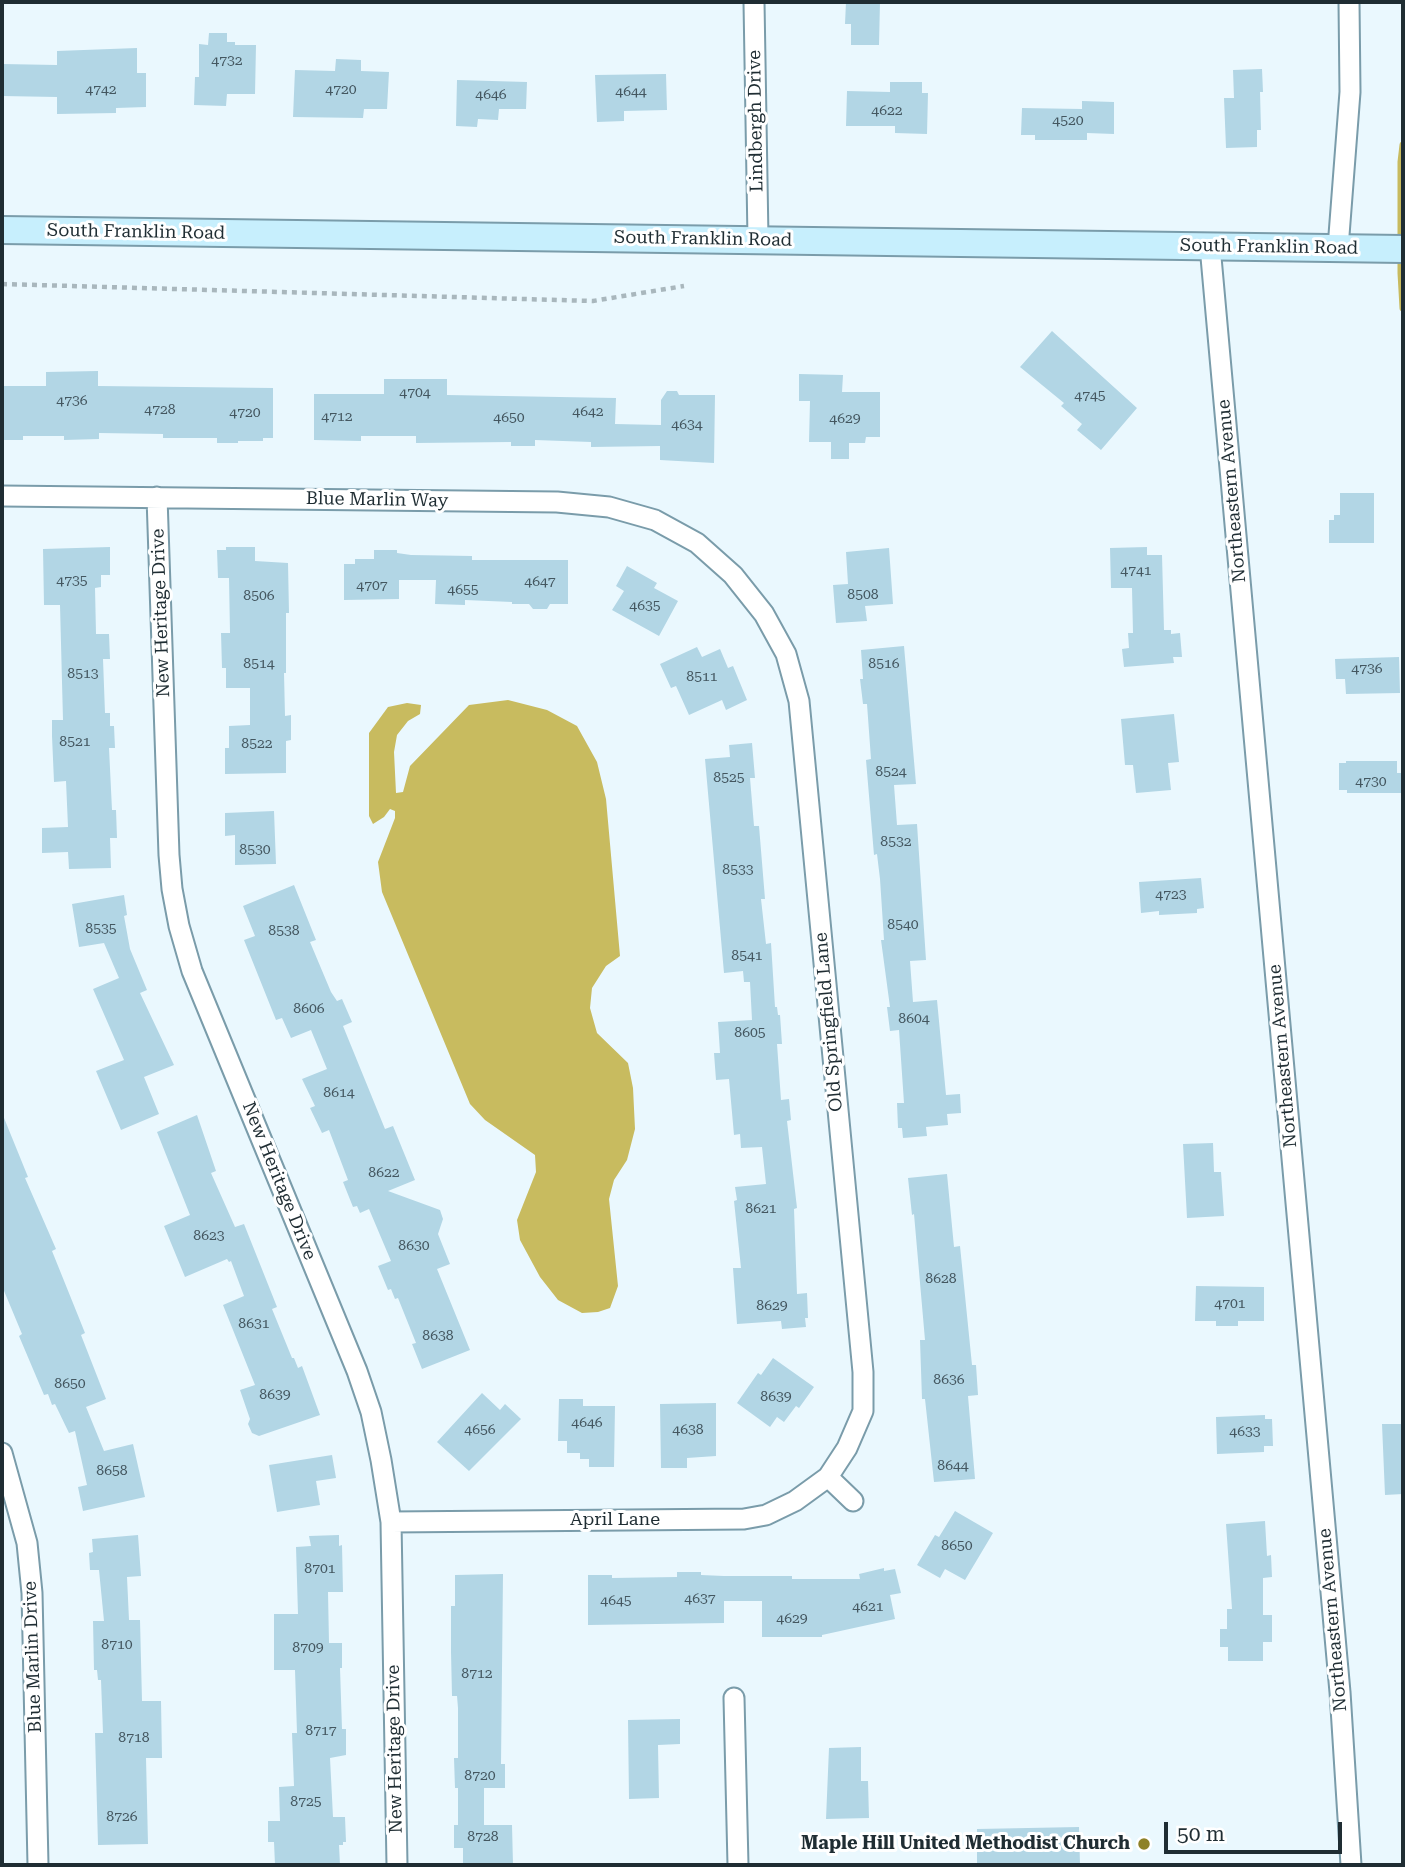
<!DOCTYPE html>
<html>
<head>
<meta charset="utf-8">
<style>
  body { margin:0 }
  #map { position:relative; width:1405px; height:1867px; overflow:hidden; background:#eaf8fe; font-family:"Roboto Serif",serif }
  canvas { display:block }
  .frame { position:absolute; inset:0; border:4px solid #1f2d33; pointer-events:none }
  .scale { position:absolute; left:1164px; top:1822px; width:178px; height:32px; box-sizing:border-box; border:4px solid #1f2d33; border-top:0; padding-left:9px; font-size:21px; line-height:24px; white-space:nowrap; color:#1f2d33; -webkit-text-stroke:5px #fff; paint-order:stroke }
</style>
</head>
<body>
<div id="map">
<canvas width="1405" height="1867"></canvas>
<div class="frame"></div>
<div class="scale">50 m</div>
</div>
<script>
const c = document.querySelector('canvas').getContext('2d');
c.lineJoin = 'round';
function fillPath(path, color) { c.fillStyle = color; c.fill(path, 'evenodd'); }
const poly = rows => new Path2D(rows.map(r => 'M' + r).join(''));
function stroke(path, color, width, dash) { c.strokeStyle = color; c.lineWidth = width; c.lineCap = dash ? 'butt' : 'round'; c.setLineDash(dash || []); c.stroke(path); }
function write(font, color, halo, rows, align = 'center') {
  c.font = font + ' "Roboto Serif",serif'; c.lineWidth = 6; c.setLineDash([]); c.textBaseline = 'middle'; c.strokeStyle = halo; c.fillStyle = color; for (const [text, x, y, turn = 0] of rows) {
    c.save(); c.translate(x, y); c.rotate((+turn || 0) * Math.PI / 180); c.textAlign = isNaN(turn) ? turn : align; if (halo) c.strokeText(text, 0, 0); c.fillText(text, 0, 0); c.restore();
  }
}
const water = poly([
  [508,700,547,710,577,726,597,762,606,799,620,956,606,966,592,988,590,1008,597,1033,628,1063,633,1088,635,1129,627,1160,614,1180,609,1199,618,1286,610,1308,598,1312,582,1313,558,1300,540,1277,520,1240,517,1220,536,1172,535,1155,485,1120,470,1104,382,892,378,862,395,818,395,811,390,809,384,817,373,824,369,816,369,733,388,707,407,703,421,705,420,714,408,721,397,735,394,752,396,793,403,792,410,766,469,705]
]);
const stream = poly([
  [1403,145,1401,162,1401,273,1403,308]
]);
const building = poly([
  [846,2,880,2,879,45,851,45,851,24,845,24],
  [209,33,227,33,227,42,235,42,235,45,256,45,255,94,227,94,226,106,194,105,195,77,199,77,199,44,208,45],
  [137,48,137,73,146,73,146,107,116,108,116,113,57,114,57,97,2,96,2,64,57,65,57,51],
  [336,59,361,60,361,71,389,72,387,109,364,109,363,118,293,117,295,70,335,71],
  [1262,69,1263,92,1260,92,1261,130,1257,130,1257,147,1226,148,1224,98,1234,98,1233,70],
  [666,74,667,110,624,111,624,121,597,122,595,75],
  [457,80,527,82,526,109,499,109,498,120,478,119,477,127,456,126],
  [890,82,922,82,922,93,928,93,927,134,895,133,895,126,846,126,847,91,890,92],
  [1082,101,1114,102,1114,134,1087,133,1087,140,1035,140,1035,135,1021,135,1022,108,1082,109],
  [1052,331,1137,408,1101,450,1077,430,1082,424,1061,406,1064,403,1020,367],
  [98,371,98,386,273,388,273,438,263,438,263,441,238,441,238,443,217,443,217,438,163,438,163,434,99,433,99,439,64,440,64,436,23,436,23,440,2,440,2,386,46,386,46,372],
  [799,374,843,375,842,392,880,392,880,437,866,437,865,443,849,443,849,459,831,459,831,442,809,442,810,401,799,401],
  [384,379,447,379,447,395,616,398,615,424,661,425,661,400,667,391,677,391,679,395,715,395,714,463,660,460,660,446,591,447,591,442,535,440,535,446,511,446,511,442,416,443,416,436,361,436,361,441,314,440,314,394,384,394],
  [1340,493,1374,493,1374,543,1329,543,1329,520,1334,520,1334,515,1340,515],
  [110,547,110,575,101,575,101,587,95,588,96,634,109,634,110,659,103,659,105,713,110,713,110,726,114,726,115,748,109,748,112,810,116,810,117,838,110,838,111,868,69,869,68,852,42,853,42,828,68,827,66,781,54,782,52,736,52,720,63,720,60,605,44,605,43,549],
  [226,547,255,547,255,561,288,563,289,613,286,613,286,673,284,673,285,716,291,715,291,740,286,741,286,773,225,774,225,748,229,748,229,726,250,725,250,688,226,688,226,668,222,668,221,633,230,633,229,578,218,578,217,550,226,550],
  [1147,547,1147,555,1162,555,1164,630,1171,630,1171,634,1180,633,1182,657,1173,657,1174,663,1124,667,1122,649,1129,648,1128,633,1133,633,1132,588,1111,588,1110,548],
  [889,548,893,604,865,606,867,621,836,623,833,585,848,584,846,552],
  [374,550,397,550,397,553,411,555,472,556,472,560,568,560,568,604,550,604,547,609,533,609,529,604,512,604,512,602,465,600,465,605,435,604,436,580,399,580,399,599,344,600,344,564,355,564,355,559,374,559],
  [627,566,657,583,654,588,678,601,659,636,612,610,624,591,616,586],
  [904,646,916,784,894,785,897,825,917,824,926,960,910,961,913,1002,937,1000,946,1095,960,1094,961,1113,947,1114,948,1125,926,1127,927,1136,903,1138,902,1128,898,1128,897,1103,904,1103,899,1030,890,1031,887,1007,890,1007,881,940,884,940,880,879,877,854,874,855,866,760,871,759,867,704,863,704,860,679,863,679,861,650],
  [697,647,702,657,720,649,728,668,733,666,747,700,726,710,722,700,689,715,676,686,671,688,660,664],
  [1399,657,1400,693,1346,694,1345,679,1336,679,1335,659],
  [1174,714,1179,762,1168,763,1171,790,1136,793,1133,765,1125,765,1121,719],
  [752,743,755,778,750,778,754,826,759,826,765,899,761,899,766,944,771,943,775,1007,777,1007,778,1015,780,1015,782,1044,777,1044,781,1100,789,1099,791,1120,787,1121,797,1208,794,1209,797,1294,807,1293,808,1318,805,1318,806,1327,782,1329,781,1321,737,1324,733,1268,741,1268,734,1201,737,1200,735,1187,766,1184,762,1147,741,1148,740,1134,734,1135,729,1079,716,1080,714,1053,720,1053,718,1022,752,1020,750,982,744,982,743,971,724,973,705,759,730,757,729,745],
  [1346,761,1397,761,1397,773,1403,773,1403,793,1347,793,1347,790,1339,790,1339,763,1346,763],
  [274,811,276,864,235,865,235,835,225,836,225,813],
  [1201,878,1204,908,1197,909,1197,913,1159,915,1159,911,1141,913,1139,882],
  [294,885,316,940,310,942,331,992,337,1001,342,999,352,1022,343,1026,385,1129,393,1126,415,1180,388,1191,440,1210,443,1219,438,1234,450,1264,437,1269,470,1350,422,1369,412,1344,416,1343,398,1298,395,1299,391,1289,388,1290,378,1266,391,1261,369,1209,360,1213,357,1206,353,1207,343,1182,348,1180,329,1130,322,1133,310,1108,315,1106,302,1079,327,1069,311,1030,291,1038,282,1018,276,1020,244,940,255,936,243,906],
  [124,895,127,915,124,916,130,949,147,990,140,993,174,1065,144,1077,159,1114,121,1130,96,1071,124,1060,93,989,119,978,104,943,79,947,72,904],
  [2,1113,28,1177,25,1178,56,1249,52,1251,79,1318,85,1333,81,1335,106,1399,86,1407,104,1451,133,1444,145,1497,83,1511,78,1487,87,1485,75,1431,69,1433,55,1404,52,1405,48,1394,44,1395,19,1336,22,1334,2,1286],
  [197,1115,216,1171,211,1173,235,1227,244,1224,277,1307,272,1309,292,1358,294,1358,298,1368,302,1366,320,1415,259,1436,252,1433,248,1424,250,1419,240,1390,255,1385,223,1305,244,1296,231,1261,229,1262,227,1259,185,1277,164,1226,190,1215,157,1132],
  [1213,1143,1214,1172,1221,1172,1224,1216,1187,1218,1183,1144],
  [947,1174,954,1247,960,1246,972,1365,976,1365,978,1395,968,1396,975,1479,934,1482,925,1399,922,1399,920,1340,925,1340,914,1214,912,1215,908,1178],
  [1196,1286,1264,1287,1264,1321,1238,1321,1238,1326,1216,1326,1216,1321,1195,1321],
  [773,1358,814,1387,799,1408,796,1406,784,1422,777,1417,770,1427,737,1403,758,1373,761,1375],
  [482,1393,500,1410,505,1404,521,1419,469,1471,437,1442],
  [559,1399,583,1399,583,1406,615,1406,614,1467,589,1467,589,1459,580,1459,580,1453,567,1453,567,1441,558,1441],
  [716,1403,716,1456,687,1458,687,1468,661,1468,660,1404],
  [1265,1415,1265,1419,1272,1419,1273,1446,1264,1446,1264,1452,1217,1454,1216,1417],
  [1382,1424,1403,1424,1403,1494,1385,1495],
  [332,1455,336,1478,316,1481,320,1505,277,1512,269,1465],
  [955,1511,993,1533,965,1580,945,1569,940,1578,917,1565,935,1535,939,1537],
  [1265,1521,1267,1556,1271,1555,1272,1577,1263,1578,1263,1615,1272,1615,1272,1642,1263,1642,1263,1661,1228,1661,1228,1647,1220,1647,1220,1629,1227,1629,1227,1609,1232,1609,1226,1524],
  [138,1535,141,1576,127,1577,129,1620,140,1620,142,1701,161,1701,162,1758,146,1758,148,1844,98,1845,95,1733,103,1733,101,1680,98,1680,97,1670,94,1670,93,1621,104,1621,99,1570,90,1570,89,1553,93,1552,92,1539],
  [339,1535,339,1546,342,1545,343,1592,328,1592,329,1643,342,1643,342,1668,340,1668,342,1729,346,1729,346,1755,330,1758,333,1817,345,1817,346,1842,343,1842,343,1845,339,1845,340,1865,275,1865,274,1842,268,1842,268,1821,280,1821,279,1787,294,1786,292,1733,297,1733,295,1670,274,1670,274,1614,298,1614,296,1547,311,1546,309,1536],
  [884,1568,884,1571,895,1569,901,1593,890,1595,895,1619,822,1635,822,1637,762,1637,762,1601,724,1601,724,1623,588,1625,588,1575,612,1575,612,1578,677,1577,677,1572,701,1572,701,1575,724,1576,792,1576,792,1579,860,1579,859,1574],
  [503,1574,501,1764,505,1764,505,1788,484,1788,484,1825,512,1825,513,1865,463,1865,463,1848,454,1848,454,1825,458,1825,458,1788,455,1788,454,1758,458,1758,458,1708,457,1696,452,1696,451,1652,451,1606,455,1606,455,1575],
  [680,1719,680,1744,658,1745,659,1798,629,1799,628,1720],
  [861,1747,861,1781,868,1781,869,1818,826,1819,829,1748],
  [1079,1827,1080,1865,977,1865,977,1829]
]);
const path = poly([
  [2,284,593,301,684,286]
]);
const street = poly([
  [754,2,758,239],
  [1210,246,1340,1692,1351,1865],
  [1338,248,1350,92,1349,2],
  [2,496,557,502,609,507,655,520,697,543,733,575,764,614,786,654,799,701,863,1372,863,1411,847,1448,828,1477,795,1501,766,1515,744,1519,391,1522],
  [157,497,169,855,172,889,179,926,192,971,357,1371,371,1412,381,1460,391,1522,397,1865],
  [2,1453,27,1543,32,1593,38,1865],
  [828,1477,853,1501],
  [734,1698,738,1865]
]);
const secondary = poly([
  [2,230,1403,249]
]);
const markers = [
  [1144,1844,7,"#8d8128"]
];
const numberNames = [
  ["4732",227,61],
  ["4742",101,90],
  ["4720",341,90],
  ["4644",631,92],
  ["4646",491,95],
  ["4622",887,111],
  ["4520",1068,121],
  ["4704",415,393],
  ["4745",1090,396],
  ["4736",72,401],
  ["4728",160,410],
  ["4642",588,412],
  ["4720",245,413],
  ["4712",337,417],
  ["4650",509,418],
  ["4629",845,419],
  ["4634",687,425],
  ["4741",1136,571],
  ["4735",72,581],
  ["4647",540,582],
  ["4707",372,586],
  ["4655",463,590],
  ["8508",863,595],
  ["8506",259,596],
  ["4635",645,606],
  ["8514",259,664],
  ["8516",884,664],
  ["4736",1367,669],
  ["8513",83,674],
  ["8511",702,677],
  ["8521",75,742],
  ["8522",257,744],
  ["8524",891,772],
  ["8525",729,778],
  ["4730",1371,782],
  ["8532",896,842],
  ["8530",255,850],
  ["8533",738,870],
  ["4723",1171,895],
  ["8540",903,925],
  ["8535",101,929],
  ["8538",284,931],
  ["8541",747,956],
  ["8606",309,1009],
  ["8604",914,1019],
  ["8605",750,1033],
  ["8614",339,1093],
  ["8622",384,1173],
  ["8621",761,1209],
  ["8623",209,1236],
  ["8630",414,1246],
  ["8628",941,1279],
  ["4701",1230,1304],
  ["8629",772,1306],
  ["8631",254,1324],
  ["8638",438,1336],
  ["8636",949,1380],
  ["8650",70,1384],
  ["8639",275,1395],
  ["8639",776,1397],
  ["4646",587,1423],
  ["4656",480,1430],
  ["4638",688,1430],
  ["4633",1245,1432],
  ["8644",953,1466],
  ["8658",112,1471],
  ["8650",957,1546],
  ["8701",320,1569],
  ["4637",700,1599],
  ["4645",616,1601],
  ["4621",868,1607],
  ["4629",792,1619],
  ["8710",117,1645],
  ["8709",308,1648],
  ["8712",477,1674],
  ["8717",321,1731],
  ["8718",134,1738],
  ["8720",480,1776],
  ["8725",306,1802],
  ["8726",122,1817],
  ["8728",483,1837]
];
const streetNames = [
  ["Lindbergh Drive",756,121,-91],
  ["South Franklin Road",136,232,1],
  ["South Franklin Road",703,239,1],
  ["South Franklin Road",1269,247,1],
  ["Northeastern Avenue",1232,491,-95],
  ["Blue Marlin Way",377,500,1],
  ["New Heritage Drive",161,613,-92],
  ["Old Springfield Lane",829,1022,-95],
  ["Northeastern Avenue",1283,1056,-95],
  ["New Heritage Drive",279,1181,68],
  ["April Lane",615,1520],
  ["Northeastern Avenue",1333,1620,-95],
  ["Blue Marlin Drive",33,1657,-92],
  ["New Heritage Drive",395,1749,-91]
];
const poiNames = [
  ["Maple Hill United Methodist Church",1130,1844]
];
fillPath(water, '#c8bb5f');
stroke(stream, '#c8bb5f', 7);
fillPath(building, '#b2d6e5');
stroke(street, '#7a9caa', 23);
stroke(secondary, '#7a9caa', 30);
stroke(path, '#a9b7bd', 4.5, [5, 5]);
stroke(street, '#fff', 19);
stroke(secondary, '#c7effd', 26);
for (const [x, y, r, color] of markers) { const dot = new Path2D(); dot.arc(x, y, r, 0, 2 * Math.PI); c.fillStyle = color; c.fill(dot); stroke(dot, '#fff', 2.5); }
write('14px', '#445760', null, numberNames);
write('18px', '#1f2d33', '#fff', streetNames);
write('bold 18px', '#1f2d33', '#fff', poiNames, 'right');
</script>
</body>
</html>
